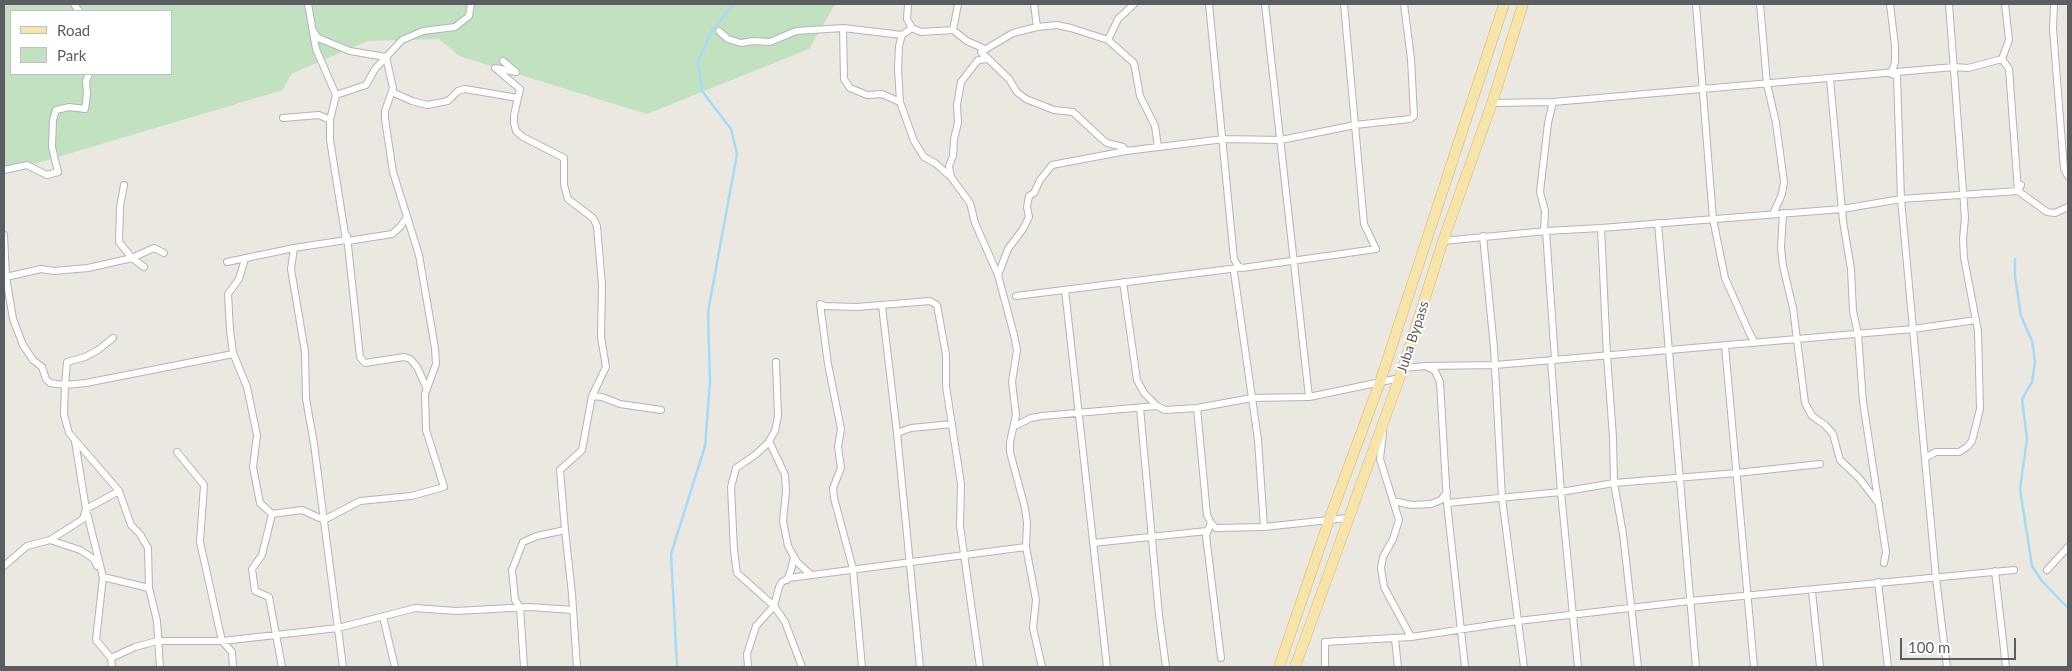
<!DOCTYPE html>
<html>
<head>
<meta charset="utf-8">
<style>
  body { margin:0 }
  #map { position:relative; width:2072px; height:671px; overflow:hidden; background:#ebe8e1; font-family:Lato,sans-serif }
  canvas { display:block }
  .frame { position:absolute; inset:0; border:5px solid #5a5e61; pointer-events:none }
  .legend { position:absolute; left:10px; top:10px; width:162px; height:65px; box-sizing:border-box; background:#fff; border:1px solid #bdbfc0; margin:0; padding:6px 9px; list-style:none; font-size:15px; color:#5a5e61 }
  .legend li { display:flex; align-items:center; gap:10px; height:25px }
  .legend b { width:25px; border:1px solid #bdbfc0 }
  .scale { position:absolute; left:1900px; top:638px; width:116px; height:22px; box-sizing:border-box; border:2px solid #5a5e61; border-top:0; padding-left:6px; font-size:15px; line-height:18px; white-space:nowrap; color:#5a5e61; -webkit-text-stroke:4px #fff; paint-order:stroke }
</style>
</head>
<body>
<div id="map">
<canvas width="2072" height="671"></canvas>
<div class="frame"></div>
<ul class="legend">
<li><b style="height:6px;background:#f7e4ab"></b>Road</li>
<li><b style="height:14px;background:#c2e1c0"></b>Park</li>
</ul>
<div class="scale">100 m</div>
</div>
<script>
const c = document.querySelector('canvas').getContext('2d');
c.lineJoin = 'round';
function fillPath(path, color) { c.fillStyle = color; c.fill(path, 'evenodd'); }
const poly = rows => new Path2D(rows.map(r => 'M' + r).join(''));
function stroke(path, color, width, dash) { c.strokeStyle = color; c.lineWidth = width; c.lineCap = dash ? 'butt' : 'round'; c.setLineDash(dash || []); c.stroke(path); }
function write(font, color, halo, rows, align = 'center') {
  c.font = font + ' Lato,sans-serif'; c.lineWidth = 4; c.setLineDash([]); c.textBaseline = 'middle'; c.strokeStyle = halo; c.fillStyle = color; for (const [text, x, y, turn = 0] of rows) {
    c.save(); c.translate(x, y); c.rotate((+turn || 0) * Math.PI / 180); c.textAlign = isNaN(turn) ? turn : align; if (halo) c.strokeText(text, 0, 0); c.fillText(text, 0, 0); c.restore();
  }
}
const green = poly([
  [4,4,835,4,809,49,647,114,459,56,439,39,368,41,291,74,283,90,4,173],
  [11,11,171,11,171,74,11,74]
]);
const stream = poly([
  [2015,259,2015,276,2021,316,2032,341,2035,362,2032,382,2022,399,2027,439,2020,489,2032,566,2041,580,2068,608],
  [677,667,671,554,705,446,710,382,708,312,737,154,731,129,702,91,698,62,711,32,734,4]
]);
const minor = poly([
  [74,4,79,11],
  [308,4,316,49,336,95,330,120,330,140,346,240,294,248,291,269,305,352,306,399,314,444,343,667],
  [908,4,907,19,912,28,921,32,953,30,967,41,985,49],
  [1034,4,1037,27],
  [1209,4,1234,259,1238,266,1242,268,1376,249,1364,224,1344,4],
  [1265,4,1309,397],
  [1696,4,1713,219,1725,278,1749,332,1755,343],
  [1760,4,1767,84,1776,123,1784,182,1782,194,1773,214],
  [1890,4,1895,46,1895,62,1891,74,1897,76,1901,199,1936,578,1947,667],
  [2005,4,2009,40,2002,59,2009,69,2018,191,2021,185],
  [2054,4,2053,29,2064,169,2068,176],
  [843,28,844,79,850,88,867,95,882,94,900,102],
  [953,30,958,4],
  [719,31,728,39,741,43,753,41,770,42,796,31,843,28,902,35,912,28],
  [902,35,899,46,898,69,900,102,914,141,924,157,935,163,951,177,970,203,975,223,998,275,1014,335,1017,350,1012,382,1016,415,1010,442,1010,452,1025,508,1027,523,1026,547,1036,600,1033,628,1042,667],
  [1108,40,1118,19,1134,4],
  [503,61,516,72,495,68,520,89,514,115,514,123,516,131,523,137,564,158,564,185,568,199,593,218,597,226,602,285,601,337,606,367,592,396,582,450,560,470,565,530,537,536,523,542,512,570,515,600,520,607,524,667],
  [1830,79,1843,221,1851,269,1853,311,1858,334,1863,402,1886,552,1884,563],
  [392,92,412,101,427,105,448,101,458,91,465,89,518,98],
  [336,95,366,85,375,69,402,40,423,31,455,27,469,16,471,4],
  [1492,103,1553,102,1954,67,1968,68,2002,59],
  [283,118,319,115,330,120],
  [1126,151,1123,147,1107,143,1102,139,1073,112,1054,110,1026,99,1017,92,1009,79,981,52,1013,33,1037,27,1057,25,1071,28,1108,40,1134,63,1140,96,1155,126,1158,147],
  [4,170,27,165,47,175,58,172,52,147,53,120,56,110,69,107,85,109,87,94,86,81,89,74],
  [951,177,949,166,953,156,954,139,958,123,957,105,961,82,978,60,988,59],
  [124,185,120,207,119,242,132,258,144,267],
  [1783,213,1781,248,1783,266,1793,308,1805,403,1812,416,1825,425,1833,434,1840,460,1859,478,1879,504],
  [1658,223,1696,667],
  [1601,228,1607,356,1613,437,1614,483,1623,534,1638,667],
  [1544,231,1545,211,1540,192,1548,123,1553,102],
  [1546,231,1555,360],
  [4,235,6,277,13,319,23,345,33,360,42,367,46,379,50,383,65,385,64,415,69,433,119,491,131,525,140,534,148,548,149,588],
  [347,236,360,357,365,363,404,357,410,359,417,367,426,387],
  [1483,236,1494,348,1502,498,1524,667],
  [348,241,392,234,400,227,407,217],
  [1443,241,1546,231,1601,228,1842,209,1901,199,2018,191,2047,212,2055,213,2068,207],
  [245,259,239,279,228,294,230,330,233,353,247,387,257,435,253,467,260,503,272,514],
  [227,262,294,248],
  [1234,272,1258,440,1264,527],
  [998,275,1008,249,1023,229,1029,217,1027,207,1029,196,1034,193,1040,180,1052,165,1126,151,1224,139,1281,140,1355,125,1410,119,1414,116,1411,59,1404,4],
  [6,277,41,269,54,271,88,268,132,258,154,248,164,253],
  [1123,282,1137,380,1144,393,1157,406,1165,410,1197,408,1252,398,1309,397,1400,378],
  [1065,290,1107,667],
  [1016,296,1238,268],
  [882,306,897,433],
  [113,338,98,350,85,357,67,362,65,385,86,383,233,354],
  [1725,346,1754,667],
  [1551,360,1561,492,1578,667],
  [776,362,778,416,775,431,768,443,755,455,736,468,731,487,734,551,737,573,774,606,785,622,802,667],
  [1426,366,1495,365,1913,329,1976,320],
  [1403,368,1426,366,1435,371,1440,382,1447,503,1465,667],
  [592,396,602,397,620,404,661,410],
  [1140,408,1159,615,1166,667],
  [1197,408,1207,515,1211,523,1216,528,1264,527,1347,518],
  [1015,426,1031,418,1042,416,1157,406],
  [1383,433,1380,459,1399,520,1393,539,1383,557,1381,568,1384,587,1411,637],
  [75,441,86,509,103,577,96,640,111,658],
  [769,441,785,475,786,491,783,521,788,546,797,562,811,575],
  [177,452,204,485,200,542,222,641,232,652,233,667],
  [1925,458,1936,452,1959,452,1967,447,1972,441,1980,409,1978,331,1964,258,1963,239,1965,218,1949,4],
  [1393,501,1412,505,1431,504,1441,500,1447,492],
  [1447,503,1561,492,1614,483,1737,473,1820,464],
  [1211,523,1206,535,1207,544,1221,658],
  [565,530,572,594,577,667],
  [50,540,80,550,94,559,97,566],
  [1093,543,1207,531],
  [4,566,27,546,50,540,83,519,86,509,119,491],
  [2047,570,2068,547],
  [1995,571,2006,667],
  [102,575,103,577,149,588,157,621,160,667],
  [787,580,791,570,794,557],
  [1878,582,1888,667],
  [1812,591,1820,667],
  [383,617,395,667],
  [1395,639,1398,667],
  [112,667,111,658,135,647,157,641,222,641,338,628,415,608,456,611,529,607,573,610],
  [282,667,269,597,255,591,252,569,262,555,272,514,302,510,324,520,360,501,411,496,444,487,426,430,425,394,436,364,435,348,419,255,393,172,385,119,385,111,393,88,386,57,350,51,318,38,313,31],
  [748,667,747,654,756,626,774,606,779,587,782,582,789,578,1026,547],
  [862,667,853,569,834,498,833,488,841,468,838,447,841,429,828,364,820,304,824,306,857,307,930,301,937,305,946,355,946,386,961,484,960,526,980,667],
  [920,667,897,433,911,428,952,424],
  [1325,667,1325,642,1411,637,1518,621,1690,601,2014,570]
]);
const primary = poly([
  [1279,667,1329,520,1380,382,1504,4],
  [1295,667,1403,368,1443,241,1492,103,1523,4]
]);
const streetNames = [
  ["Juba Bypass",1413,337,-72]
];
fillPath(green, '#c2e1c0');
stroke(stream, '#a6daf7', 2.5);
stroke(minor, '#b2b4b8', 8);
stroke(primary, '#e4b562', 11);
stroke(minor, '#fff', 6);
stroke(primary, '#f7e4ab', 10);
write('14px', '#5a5e61', '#fff', streetNames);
</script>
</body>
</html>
